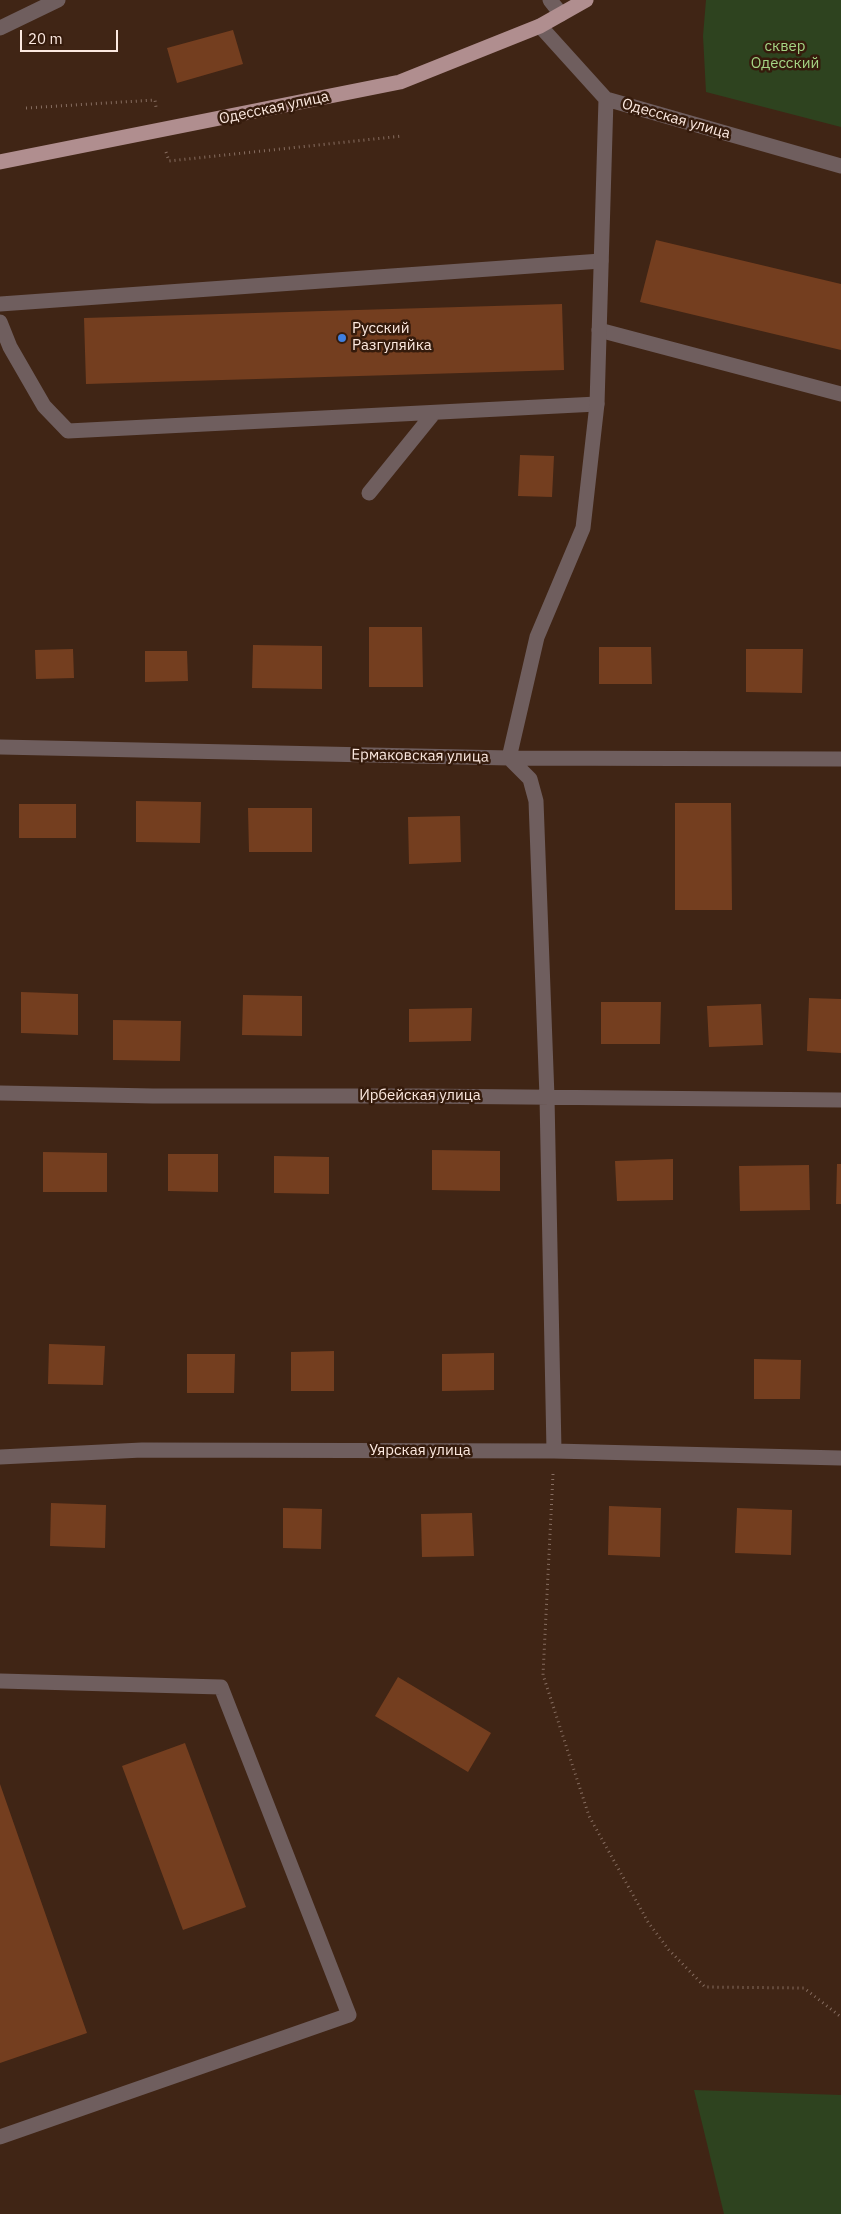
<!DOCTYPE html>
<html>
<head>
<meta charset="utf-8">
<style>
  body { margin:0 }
  #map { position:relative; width:841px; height:2214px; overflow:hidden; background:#402515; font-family:"IBM Plex Sans",sans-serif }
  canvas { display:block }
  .scale { position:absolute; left:20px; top:30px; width:98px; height:22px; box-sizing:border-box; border:2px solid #fce9e0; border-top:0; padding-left:6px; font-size:15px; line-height:18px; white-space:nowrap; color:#fce9e0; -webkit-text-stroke:4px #351b0c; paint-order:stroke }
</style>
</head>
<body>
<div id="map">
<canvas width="841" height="2214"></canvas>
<div class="scale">20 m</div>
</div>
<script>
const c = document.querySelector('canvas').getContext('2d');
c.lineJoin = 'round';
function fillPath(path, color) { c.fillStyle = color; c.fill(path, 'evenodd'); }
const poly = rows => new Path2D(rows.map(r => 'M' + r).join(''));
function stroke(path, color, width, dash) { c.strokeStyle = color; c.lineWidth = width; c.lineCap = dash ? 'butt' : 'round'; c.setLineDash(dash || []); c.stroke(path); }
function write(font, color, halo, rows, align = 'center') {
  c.font = font + ' "IBM Plex Sans",sans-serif'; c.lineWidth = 5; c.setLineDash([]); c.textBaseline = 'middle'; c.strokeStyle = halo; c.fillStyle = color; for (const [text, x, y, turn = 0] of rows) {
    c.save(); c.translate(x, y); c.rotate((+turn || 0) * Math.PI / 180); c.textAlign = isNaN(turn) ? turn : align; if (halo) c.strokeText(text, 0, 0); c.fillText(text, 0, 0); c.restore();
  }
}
const green = poly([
  [706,0,841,0,841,127,706,92,703,36],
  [694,2090,841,2095,841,2214,724,2214]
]);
const building = poly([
  [233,30,243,64,177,83,167,48],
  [656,240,841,284,841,350,640,302],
  [562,304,564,370,86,384,84,318],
  [520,455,554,456,552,497,518,496],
  [369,627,422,627,423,687,369,687],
  [253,645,322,646,322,689,252,688],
  [599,647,651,647,652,684,599,684],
  [73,649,74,678,36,679,35,650],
  [746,649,803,649,802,693,746,692],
  [145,651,187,651,188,681,145,682],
  [136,801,201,802,200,843,136,842],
  [675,803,731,803,732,910,675,910],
  [19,804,76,804,76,838,19,838],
  [248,808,312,808,312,852,249,852],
  [460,816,461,862,409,864,408,817],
  [21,992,78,994,78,1035,21,1033],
  [243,995,302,996,302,1036,242,1035],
  [809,998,841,999,841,1053,807,1051],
  [601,1002,661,1002,660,1044,601,1044],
  [761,1004,763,1045,709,1047,707,1006],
  [472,1008,471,1041,409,1042,409,1009],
  [113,1020,181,1021,180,1061,113,1060],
  [432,1150,500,1151,500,1191,432,1190],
  [43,1152,107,1153,107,1192,43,1192],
  [168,1154,218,1154,218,1192,168,1191],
  [274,1156,329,1157,329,1194,274,1193],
  [673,1159,673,1200,617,1201,615,1161],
  [837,1164,841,1164,841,1204,836,1204],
  [809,1165,810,1210,740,1211,739,1166],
  [49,1344,105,1346,103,1385,48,1384],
  [334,1351,334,1391,291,1391,291,1352],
  [494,1353,494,1390,442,1391,442,1354],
  [187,1354,235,1354,234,1393,187,1393],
  [754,1359,801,1360,800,1399,754,1399],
  [51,1503,106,1505,105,1548,50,1546],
  [609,1506,661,1508,660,1557,608,1555],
  [283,1508,322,1509,321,1549,283,1548],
  [737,1508,792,1510,791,1555,735,1553],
  [472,1513,474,1556,422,1557,421,1514],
  [398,1677,491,1733,468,1772,375,1716],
  [185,1743,246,1907,183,1930,122,1766],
  [0,1784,87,2033,0,2063]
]);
const path = poly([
  [26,108,155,100,156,107],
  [166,152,169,161,402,136],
  [553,1474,543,1675,589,1816,648,1922,669,1950,705,1987,804,1988,841,2017]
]);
const lane = poly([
  [550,0,561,14],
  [0,28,58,0],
  [0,304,601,261],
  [0,322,10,347,44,406,68,431,597,404],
  [599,330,841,394],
  [369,493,433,414],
  [0,1681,221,1687,349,2015,0,2137]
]);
const street = poly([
  [540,26,606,99,841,166],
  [0,747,509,758,841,759],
  [0,1093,153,1096,419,1096,841,1100],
  [554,1451,547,1097,536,801,530,779,509,758,537,637,583,528,597,404,606,99],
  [0,1457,142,1450,554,1451,841,1458]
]);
const primary = poly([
  [0,162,400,82,540,26,586,0]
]);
const markers = [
  [342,338,5,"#3f7fe0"]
];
const parkNames = [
  ["сквер",785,47],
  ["Одесский",785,64]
];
const streetNames = [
  ["Одесская улица",274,108,-12],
  ["Одесская улица",676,119,16],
  ["Ермаковская улица",420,756,1],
  ["Ирбейская улица",420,1096],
  ["Уярская улица",420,1451]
];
const poiNames = [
  ["Русский",352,329],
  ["Разгуляйка",352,346]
];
fillPath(green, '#2e431f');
fillPath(building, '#743e1f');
stroke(path, '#866d60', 3, [1, 4]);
stroke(lane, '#6f5e5e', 15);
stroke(street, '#6f5e5e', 15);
stroke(primary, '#b08e8f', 15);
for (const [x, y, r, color] of markers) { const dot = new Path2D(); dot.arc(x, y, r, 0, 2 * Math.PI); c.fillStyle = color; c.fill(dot); stroke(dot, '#351b0c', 2); }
write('15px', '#a5d585', '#351b0c', parkNames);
write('15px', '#fce9e0', '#351b0c', streetNames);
write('15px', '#fce9e0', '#351b0c', poiNames, 'left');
</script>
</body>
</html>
